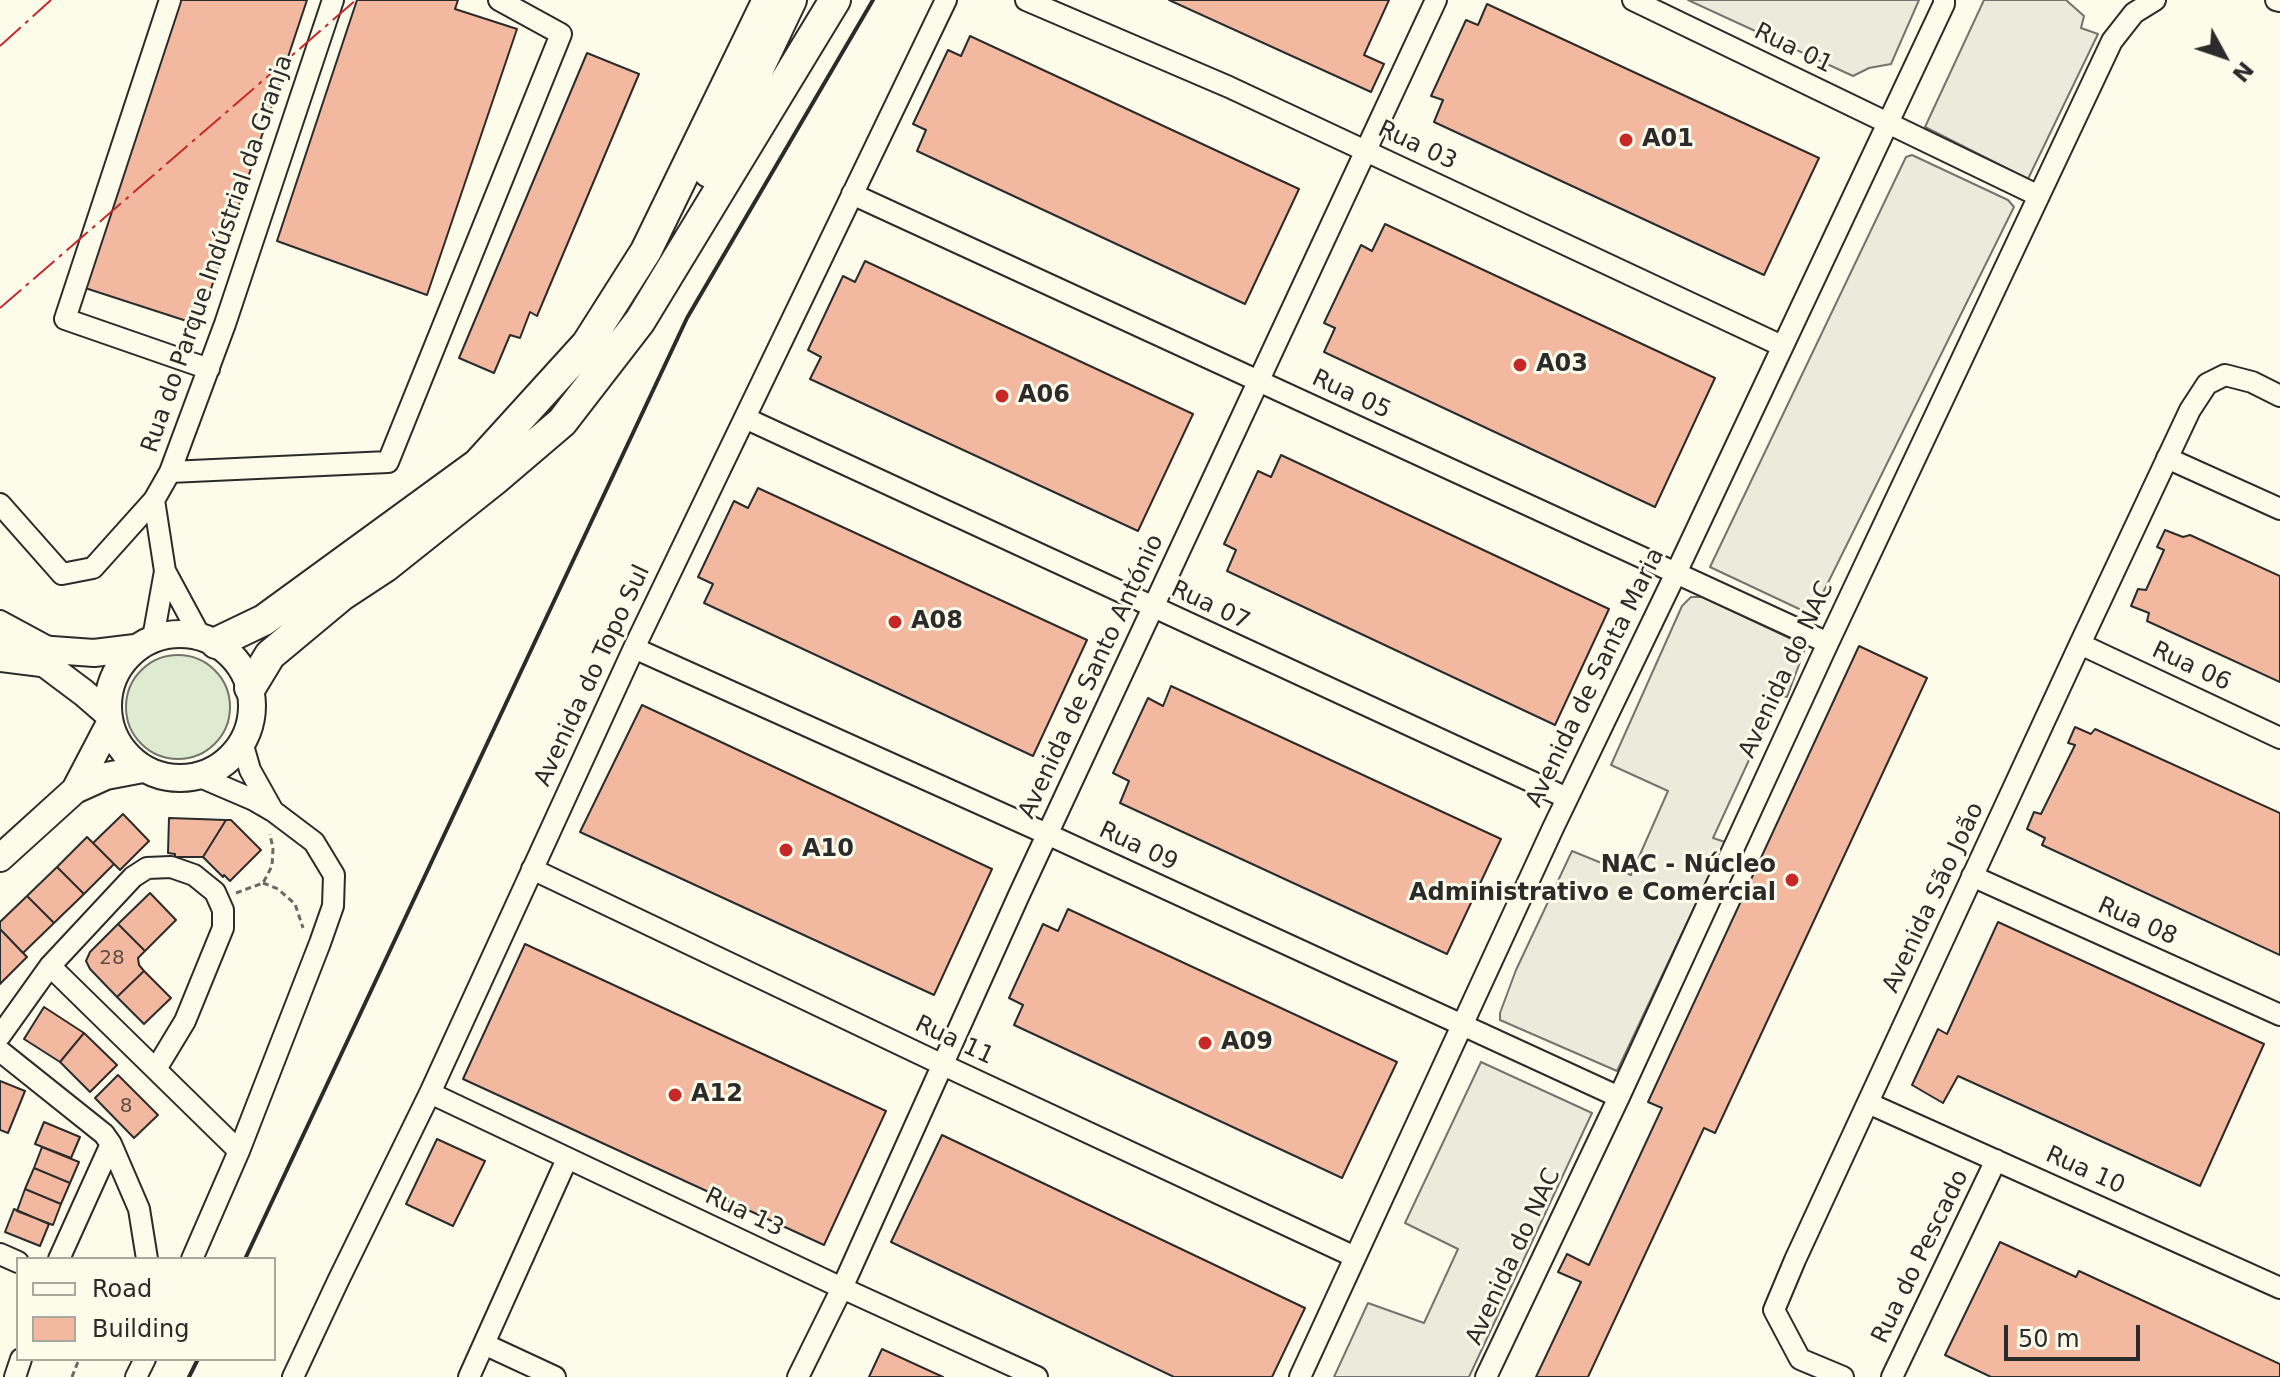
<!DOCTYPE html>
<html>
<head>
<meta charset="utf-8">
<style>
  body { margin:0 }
  #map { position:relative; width:2280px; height:1377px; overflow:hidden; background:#fdfbea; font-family:"DejaVu Sans",sans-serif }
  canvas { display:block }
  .legend { position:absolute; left:16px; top:1257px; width:260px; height:104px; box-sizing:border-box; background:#fdfbea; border:2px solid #a9a89e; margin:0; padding:10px 14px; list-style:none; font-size:24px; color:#2b2b2b }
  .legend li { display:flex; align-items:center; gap:16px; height:40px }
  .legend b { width:40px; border:2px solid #a9a89e }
  .north { position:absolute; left:2184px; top:16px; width:80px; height:80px; -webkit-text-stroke:6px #fdfbea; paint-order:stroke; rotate:130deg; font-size:22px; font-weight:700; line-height:32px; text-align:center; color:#2b2b2b }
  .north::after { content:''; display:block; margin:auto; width:28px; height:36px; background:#2b2b2b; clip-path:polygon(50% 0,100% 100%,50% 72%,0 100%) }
  .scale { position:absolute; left:2004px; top:1325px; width:136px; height:36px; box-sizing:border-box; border:4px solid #2b2b2b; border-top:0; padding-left:10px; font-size:24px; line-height:28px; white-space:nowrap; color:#2b2b2b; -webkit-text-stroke:6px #fdfbea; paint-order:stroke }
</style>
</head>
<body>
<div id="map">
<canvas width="2280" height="1377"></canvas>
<ul class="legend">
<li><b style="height:10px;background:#fdfbea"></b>Road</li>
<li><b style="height:22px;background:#f2b8a0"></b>Building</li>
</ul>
<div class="north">N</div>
<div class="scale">50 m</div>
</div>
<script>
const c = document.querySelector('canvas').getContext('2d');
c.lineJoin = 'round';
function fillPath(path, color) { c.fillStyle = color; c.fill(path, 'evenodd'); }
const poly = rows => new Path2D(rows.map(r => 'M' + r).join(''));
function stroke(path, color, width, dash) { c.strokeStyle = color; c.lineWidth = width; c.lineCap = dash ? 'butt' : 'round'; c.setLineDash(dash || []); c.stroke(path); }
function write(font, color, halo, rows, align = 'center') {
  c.font = font + ' "DejaVu Sans",sans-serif'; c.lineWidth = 6; c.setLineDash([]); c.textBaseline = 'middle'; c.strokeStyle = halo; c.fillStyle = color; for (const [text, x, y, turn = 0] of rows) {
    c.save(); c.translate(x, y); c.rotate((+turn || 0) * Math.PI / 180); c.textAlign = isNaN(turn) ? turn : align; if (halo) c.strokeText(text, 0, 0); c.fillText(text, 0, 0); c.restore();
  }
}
const green = poly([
  '126 707a52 52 0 1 1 104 0a52 52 0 1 1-104 0Z'
]);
const parking = poly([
  [1688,0,1919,0,1891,64,1869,68,1853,76,1688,0],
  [1984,0,2066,0,2084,16,2081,28,2098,34,2028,179,1925,127,1984,0],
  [1912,155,2008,200,2014,207,1812,615,1710,567,1906,157,1912,155],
  [1691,597,1703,597,1806,646,1787,697,1779,695,1713,838,1725,842,1617,1071,1500,1020,1500,1013,1516,970,1572,851,1631,875,1668,791,1611,765,1682,606,1691,597],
  [1481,1062,1592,1113,1469,1377,1334,1377,1368,1303,1424,1323,1458,1249,1405,1223,1481,1062]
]);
const building = poly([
  [178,0,307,0,199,325,82,287,178,0],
  [357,0,458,0,455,9,517,29,427,295,277,241,357,0],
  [1169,0,1389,0,1364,55,1384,64,1371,92,1169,0],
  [1487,4,1819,158,1764,275,1434,122,1443,100,1431,96,1466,20,1478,25,1487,4],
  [970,36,1299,189,1245,304,917,151,926,130,913,124,948,50,961,56,970,36],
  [587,53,639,74,537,316,530,312,520,338,510,335,494,373,459,358,587,53],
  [1385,224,1715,378,1655,507,1324,352,1335,328,1324,323,1361,245,1372,251,1385,224],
  [865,261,1193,414,1138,531,810,379,821,357,808,350,843,276,855,282,865,261],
  [1281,455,1609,609,1555,725,1227,571,1236,550,1224,544,1258,471,1271,477,1281,455],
  [758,488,1087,640,1033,756,704,603,713,584,698,577,734,501,748,508,758,488],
  [2165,530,2183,537,2190,535,2280,576,2280,682,2147,621,2149,613,2131,606,2138,589,2146,590,2164,550,2157,547,2165,530],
  [1859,646,1927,678,1715,1133,1704,1128,1588,1377,1536,1377,1581,1282,1558,1272,1567,1254,1589,1265,1662,1108,1648,1102,1859,646],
  [1171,686,1501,839,1447,954,1120,803,1129,781,1113,773,1148,698,1163,706,1171,686],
  [642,705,992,869,934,995,580,832,642,705],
  [2075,727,2091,734,2095,729,2280,813,2280,955,2042,845,2045,838,2027,829,2034,812,2041,814,2075,745,2068,743,2075,727],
  [123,814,149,841,120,870,93,843,123,814],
  [169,818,226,820,203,857,175,857,175,854,168,853,169,818],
  [226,820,231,820,261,850,230,881,224,875,223,877,203,857,226,820],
  [87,837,114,864,84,894,57,867,87,837],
  [57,867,84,894,54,923,27,896,57,867],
  [150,893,176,920,145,951,118,924,150,893],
  [27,896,54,923,23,953,0,929,0,922,27,896],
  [1068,909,1397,1062,1342,1178,1014,1025,1023,1005,1009,998,1043,924,1058,931,1068,909],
  [1998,922,2264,1044,2200,1186,1958,1076,1943,1103,1912,1085,1938,1029,1947,1034,1998,922],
  [118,924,145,951,138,958,139,965,144,971,117,997,90,969,86,961,90,952,118,924],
  [1,930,27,957,0,984,0,931,1,930],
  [525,944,886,1111,824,1245,463,1079,525,944],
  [144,971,171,998,144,1024,117,997,144,971],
  [44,1007,84,1033,60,1062,24,1039,44,1007],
  [84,1033,117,1065,90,1092,60,1062,84,1033],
  [118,1075,158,1115,134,1138,95,1098,118,1075],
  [0,1081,25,1091,8,1133,0,1130,0,1081],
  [44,1122,80,1137,71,1158,35,1144,44,1122],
  [942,1135,1305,1308,1272,1377,1174,1377,891,1242,942,1135],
  [437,1139,485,1161,453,1226,406,1204,437,1139],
  [42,1147,79,1162,70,1183,34,1168,42,1147],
  [34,1168,70,1183,61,1204,25,1189,34,1168],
  [25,1189,61,1204,53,1225,17,1211,25,1189],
  [14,1209,49,1224,40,1246,5,1232,14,1209],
  [2000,1242,2076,1277,2079,1271,2280,1364,2280,1377,1991,1377,1945,1355,2000,1242],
  [882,1349,943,1377,869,1377,882,1349]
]);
const path = poly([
  [263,883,278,889,295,904,303,928],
  [236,893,263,883,272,866,273,849,270,834],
  [72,1377,79,1359]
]);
const minor = poly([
  [170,0,65,319,209,369],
  [1026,0,1229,87,1782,346],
  [1633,0,2039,196],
  [2276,0,2280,1],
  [852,194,1828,643],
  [745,418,1567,798],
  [2167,458,2280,509],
  [170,472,388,462,561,34,499,0],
  [0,504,62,574,93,568,154,500,170,472,225,324,333,0],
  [165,571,200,636],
  [0,621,50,648],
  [153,638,165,571,154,500],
  [2080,644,2280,738],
  [634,648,1047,834,1619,1097],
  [0,661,49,667],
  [242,742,250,770,273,811],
  [532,869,941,1064,1355,1257],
  [1972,876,2280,1015],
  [50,966,239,1151],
  [0,1036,50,966,133,877,147,868,171,867,194,875,215,892,223,910,223,928,185,1021,156,1069],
  [0,1051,104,1134,111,1144,139,1209,147,1259],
  [430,1093,842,1288,1037,1377],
  [1868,1103,2280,1288],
  [0,1254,18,1262],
  [59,1259,111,1144],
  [192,1259,239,1151,320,943,333,906,334,875,314,842,273,811,254,800,198,776],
  [484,1344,555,1377],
  [15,1377,21,1359],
  [136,1377,145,1359],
  [293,1377,338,1281,430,1093,634,648,946,0],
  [469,1377,567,1159],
  [798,1377,842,1288,1019,895,1436,0],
  [1300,1377,1553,828,1676,573,1944,4,1944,0],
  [1486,1377,1619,1097,1828,643,2112,41,2134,13,2155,0],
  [1843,1377,1800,1359,1774,1310,1795,1260,2080,644,2190,410,2207,384,2225,375,2252,382,2280,396],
  [1892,1377,1996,1160]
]);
const major = poly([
  '108 706a72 72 0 1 1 144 0a72 72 0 1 1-144 0Z',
  [0,640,24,648,94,653,135,648],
  [24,648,84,693,107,713],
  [75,790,109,725],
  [0,858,75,790,106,776,143,769]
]);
const highway = poly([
  [709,172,791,0],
  [216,643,264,620,478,464,587,344,646,251,768,0],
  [250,688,270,655,342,595,386,566,494,480,562,422,640,321,835,0]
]);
const wall = poly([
  [245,1259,687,318,873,0],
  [189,1377,198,1359]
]);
const power = poly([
  [0,46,51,0],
  [0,308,356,0]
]);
const markers = [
  [1626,140,8,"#c62828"],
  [1520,365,8,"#c62828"],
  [1002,396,8,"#c62828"],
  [895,622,8,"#c62828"],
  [786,850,8,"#c62828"],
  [1792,880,8,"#c62828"],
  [1205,1043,8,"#c62828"],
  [675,1095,8,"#c62828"]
];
const numberNames = [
  ["28",112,959],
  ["8",126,1107]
];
const streetNames = [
  ["Rua 01",1793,49,26],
  ["Rua 03",1417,146,25],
  ["Rua do Parque Indústrial da Granja",218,254,-71],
  ["Rua 05",1351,395,25],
  ["Rua 07",1210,606,25],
  ["Rua 06",2191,667,25],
  ["Avenida do NAC",1787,670,-65],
  ["Avenida do Topo Sul",593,676,-65],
  ["Avenida de Santo António",1092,677,-65],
  ["Avenida de Santa Maria",1596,678,-64],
  ["Rua 09",1138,847,25],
  ["Avenida São João",1934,898,-65],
  ["Rua 08",2137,922,24],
  ["Rua 11",954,1041,25],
  ["Rua 10",2085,1171,24],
  ["Rua 13",744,1213,25],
  ["Avenida do NAC",1514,1257,-65],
  ["Rua do Pescado",1921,1257,-64]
];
const poiNames = [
  ["A01",1642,140],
  ["A03",1536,365],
  ["A06",1018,396],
  ["A08",911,622],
  ["A10",802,850],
  ["NAC - Núcleo",1776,866,"right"],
  ["Administrativo e Comercial",1776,894,"right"],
  ["A09",1221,1043],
  ["A12",691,1095]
];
fillPath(green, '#deebd1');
stroke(green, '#74746e', 2);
fillPath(parking, '#eceadb');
stroke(parking, '#74746e', 2);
fillPath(building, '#f2b8a0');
stroke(building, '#2b2b2b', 2);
stroke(minor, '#2b2b2b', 24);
stroke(major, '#2b2b2b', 30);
stroke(highway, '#2b2b2b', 34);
stroke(path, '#6a6964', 3, [6, 4]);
stroke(minor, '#fdfbea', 20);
stroke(major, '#fdfbea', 26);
stroke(highway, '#fdfbea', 30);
stroke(wall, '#2b2b2b', 4);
stroke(power, '#c62828', 2, [28, 6, 4, 6]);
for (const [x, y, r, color] of markers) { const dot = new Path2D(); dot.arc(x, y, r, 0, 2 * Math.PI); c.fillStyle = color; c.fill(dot); stroke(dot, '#fdfbea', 3); }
write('20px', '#5d4e48', null, numberNames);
write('24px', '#2b2b2b', '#fdfbea', streetNames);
write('bold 24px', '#2b2b2b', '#fdfbea', poiNames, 'left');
</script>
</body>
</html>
